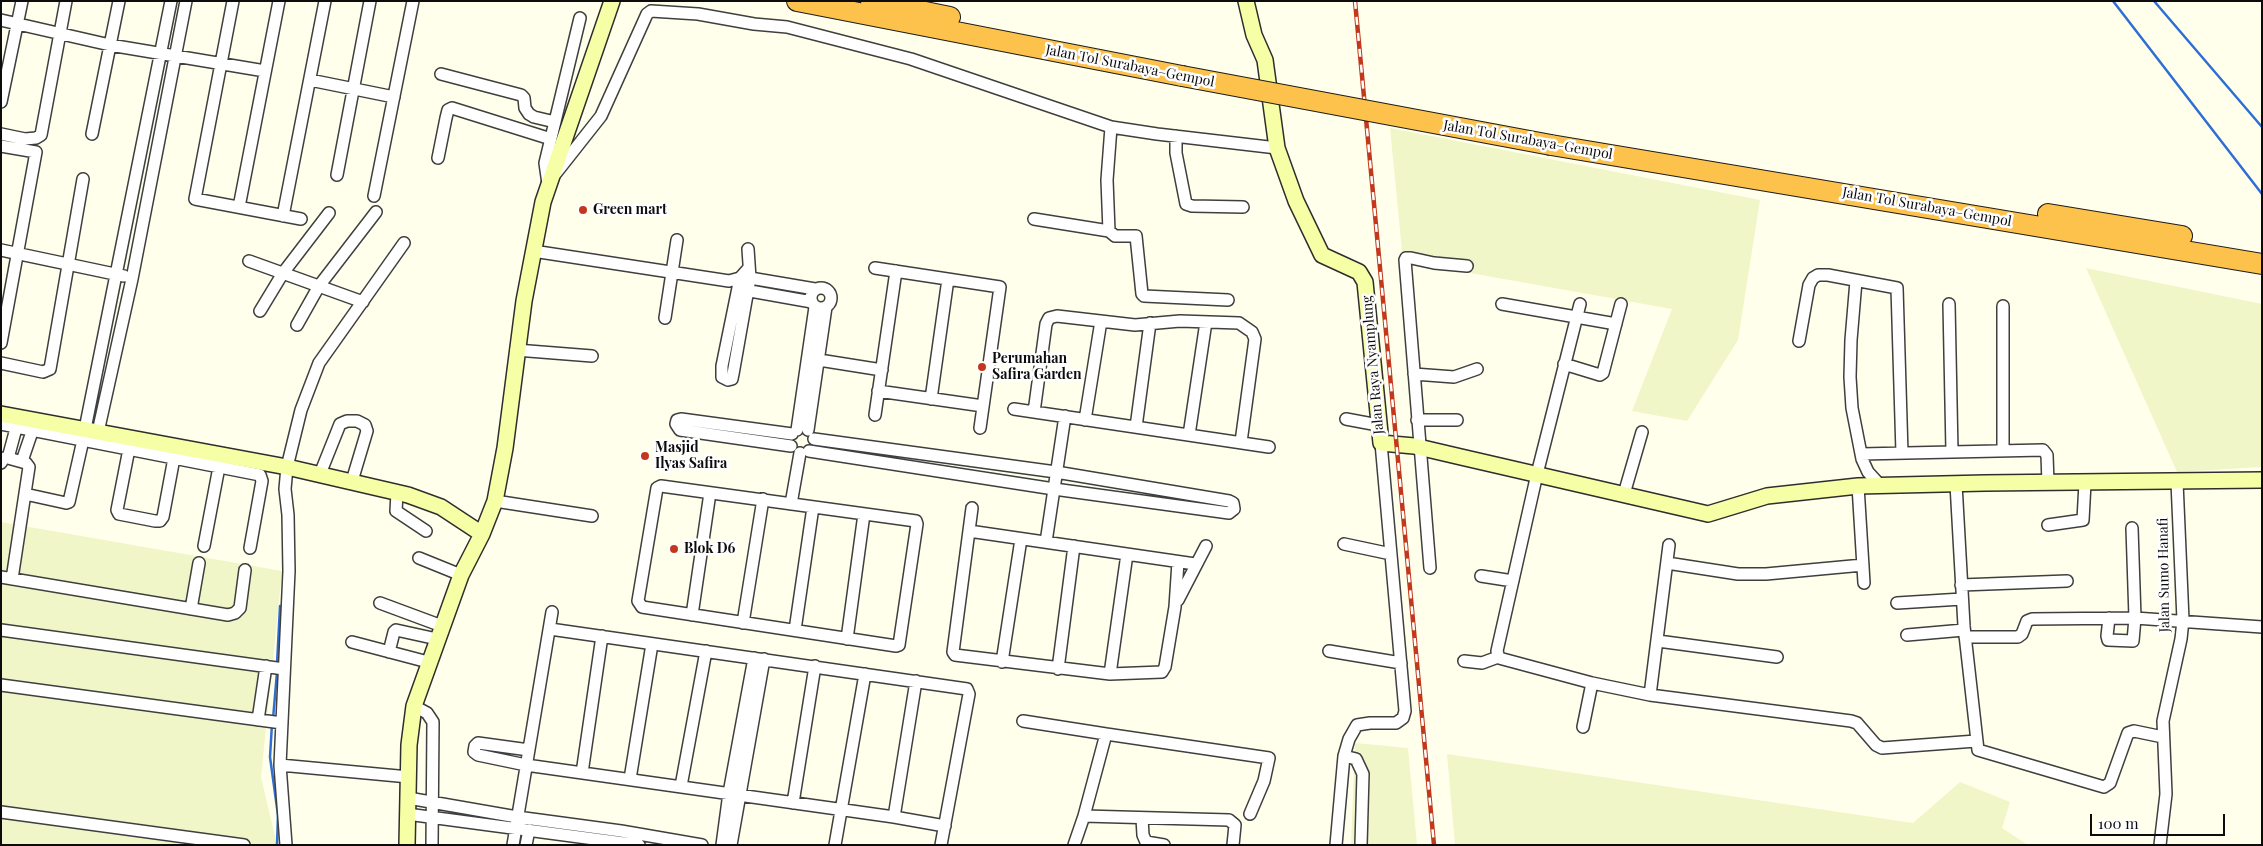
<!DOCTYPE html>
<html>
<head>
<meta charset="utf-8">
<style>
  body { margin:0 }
  #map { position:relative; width:2263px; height:846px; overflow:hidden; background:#ffffeb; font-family:"Playfair Display",serif }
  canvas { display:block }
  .frame { position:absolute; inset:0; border:2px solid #0c0c0c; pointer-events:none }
  .scale { position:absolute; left:2090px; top:814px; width:135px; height:22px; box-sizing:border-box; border:2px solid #0c0c0c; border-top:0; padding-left:6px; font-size:15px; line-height:18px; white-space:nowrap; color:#0c0c0c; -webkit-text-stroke:4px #fff; paint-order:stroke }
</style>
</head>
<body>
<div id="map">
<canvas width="2263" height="846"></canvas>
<div class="frame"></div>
<div class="scale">100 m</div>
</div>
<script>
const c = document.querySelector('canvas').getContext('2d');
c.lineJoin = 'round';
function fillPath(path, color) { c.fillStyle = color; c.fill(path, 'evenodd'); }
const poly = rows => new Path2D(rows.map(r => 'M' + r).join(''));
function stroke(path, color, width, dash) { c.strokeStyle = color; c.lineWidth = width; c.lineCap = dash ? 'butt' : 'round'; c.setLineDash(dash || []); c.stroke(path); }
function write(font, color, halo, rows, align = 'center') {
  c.font = font + ' "Playfair Display",serif'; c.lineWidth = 5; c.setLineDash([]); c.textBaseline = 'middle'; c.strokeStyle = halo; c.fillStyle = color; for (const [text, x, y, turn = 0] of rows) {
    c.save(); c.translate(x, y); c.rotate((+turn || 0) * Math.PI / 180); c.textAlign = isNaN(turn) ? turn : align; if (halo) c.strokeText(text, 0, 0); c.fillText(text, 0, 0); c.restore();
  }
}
const farmland = poly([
  [1390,128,1760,200,1738,340,1687,421,1632,411,1672,309,1403,261],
  [2086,268,2262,304,2262,467,2177,472],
  [1,522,282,571,261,777,277,845,1,845],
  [1355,743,1408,748,1417,845,1351,845],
  [1447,754,1913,823,1960,782,2010,802,2002,828,2028,845,1455,845]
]);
const stream = poly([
  [2113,1,2262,194],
  [2154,1,2262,127],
  [277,664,280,606],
  [273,719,277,672],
  [272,724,270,757,278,815,277,845]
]);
const street = poly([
  [233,1,195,199,301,219],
  [1,20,110,45,265,71],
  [441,74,521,95,524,98,525,108,529,114,534,117,555,122],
  [310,80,394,97],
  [1,102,22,1],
  [1,134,25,139,36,138,41,135,66,1],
  [92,134,119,1],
  [1176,136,1176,153,1186,204,1192,206,1243,207],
  [1,146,36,152,1,343],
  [438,158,446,118,448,110,452,108,551,139],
  [556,173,601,116,647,14,651,11,698,14,754,24,787,27,911,59,1111,127,1157,134,1277,148],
  [337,175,370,1],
  [548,184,545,163,580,18],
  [374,196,413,1],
  [239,207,279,1],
  [283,216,325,1],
  [1034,219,1109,231,1115,236,1136,236,1142,294,1144,296,1228,300],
  [1109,231,1107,180,1111,127],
  [748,249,750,278,733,374,732,379,728,380,722,377,722,366,740,278,748,269],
  [1,250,124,276],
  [533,251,729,281,740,278,750,278,815,289],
  [249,261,363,302],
  [875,268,1000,287,980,428],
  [1856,281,1851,340,1850,377,1852,408,1862,459,1868,472,1880,485],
  '811 298a10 10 0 1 1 20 0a10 10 0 1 1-20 0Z',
  [739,289,812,302],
  [1502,304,1616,324],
  [1580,304,1537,474,1497,651,1499,658,1592,683,1650,695,1851,721,1857,723,1876,745,1882,748,1976,741],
  [1949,304,1952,452],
  [2003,306,2003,451],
  [260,311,283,273,329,213],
  [665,318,677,240],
  [297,325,319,286,376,212],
  [1799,341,1809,285,1813,278,1818,275,1828,275,1897,288,1902,453],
  [516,350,592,356],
  [819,360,882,370],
  [1,363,43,372,50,369,83,179],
  [1564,364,1600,375,1603,373,1621,304],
  [1414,374,1454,377,1477,369],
  [878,391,983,406],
  [931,399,948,279],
  [1014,409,1269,447],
  [1034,412,1046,324,1049,318,1057,316,1135,325,1180,321,1239,323,1252,332,1255,339,1241,442],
  [875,415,896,271],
  [1346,419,1378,425],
  [1085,420,1101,321],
  [1417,420,1457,420],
  [1,424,260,475,262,481,250,548],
  [1136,427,1150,323],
  [85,429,171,1],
  [797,430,815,307],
  [808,430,826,307],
  [98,432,132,279,186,1],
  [1189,435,1206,322],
  [791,446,680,430,676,424,677,420,681,419,792,434],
  [129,449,117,510,119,514,155,521,160,521,163,517,174,458],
  [809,451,1054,489,1229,513,1234,509,1233,503,1229,501,1056,472,814,439],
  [1861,454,2043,450,2047,455,2048,483],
  [8,458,18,421],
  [22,461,35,423],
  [1,463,4,458,8,458,26,463,29,467,12,579],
  [320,474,340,424,347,421,357,421,365,425,367,431,352,481],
  [1956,484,1964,626,1978,750,2104,787,2110,783,2128,733,2134,731,2163,737],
  [661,486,916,521,917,524,899,645,896,646,642,607,638,601,657,488,661,486],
  [1858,486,1864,583],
  [397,493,396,511,426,531],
  [25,494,66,503,69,502,83,440],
  [1624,494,1642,432],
  [495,501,592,516],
  [791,504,800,453],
  [972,508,953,652,955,655,1110,674,1162,672,1165,667,1175,607,1178,562],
  [2048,525,2083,520,2085,483],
  [969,531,1195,564],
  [1046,542,1065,416],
  [1344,544,1391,554],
  [204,546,219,467],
  [419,558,461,575],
  [1667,563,1738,574,1766,574,1863,565],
  [1430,568,1405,260,1406,258,1411,258,1434,263,1467,266],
  [1481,576,1513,581],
  [1,577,228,615,235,613,240,608,245,570],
  [1961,585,2067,581],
  [1178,600,1206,546],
  [380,603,442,626],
  [1897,603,1962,599],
  [191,609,199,563],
  [692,615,710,493],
  [2109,618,2107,636,2108,640,2133,641,2135,618,2132,528],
  [743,623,763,499],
  [550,629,967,689,969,694,941,845],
  [1,630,284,669],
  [795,630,813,507],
  [1907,635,1964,630],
  [1965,637,2018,637,2022,634,2027,621,2032,619,2135,618,2262,627],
  [847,639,864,514],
  [1658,641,1777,657],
  [352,642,428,662],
  [1329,651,1401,663],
  [389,652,394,632,396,630,437,639],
  [1464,661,1482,663,1498,657],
  [1002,662,1021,539],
  [1058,669,1074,546],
  [1110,674,1127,554],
  [1,685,282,723],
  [1650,695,1669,545],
  [414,706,427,713,433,722,432,845],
  [258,720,266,666],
  [1023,721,1106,734],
  [1583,727,1592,683],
  [529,750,478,743,475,746,474,752,478,755,526,765,894,817,945,826],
  [1344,756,1356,759,1363,774,1361,845],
  [280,765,409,777],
  [582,773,602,636],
  [630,779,652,644],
  [681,786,706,651],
  [408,798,517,817,621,831,702,845],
  [793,803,815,666],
  [1,812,244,845],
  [407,814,639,845],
  [1084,816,1106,734,1269,758,1264,781,1250,814],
  [894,817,916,681],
  [1142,818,1143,835,1146,842,1164,845],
  [286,845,280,765,289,571,288,515,285,489,287,467,301,410,319,363,404,243],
  [513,845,552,612],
  [526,845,529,830],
  [722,845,729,793,754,658],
  [731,845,764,659],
  [835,845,865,674],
  [1074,845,1084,816,1229,820,1235,825,1233,845],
  [1336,845,1344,756,1349,739,1357,725,1370,723,1396,723,1403,718,1405,711,1381,443],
  [2160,845,2166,794,2163,721,2181,639,2183,620,2177,482]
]);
const secondary = poly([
  [1246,1,1254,35,1265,60,1277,148,1296,201,1322,255,1359,272,1365,282,1381,443,1414,446,1461,457,1708,514,1767,496,1858,486,1985,483,2262,480],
  [1,414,287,467,408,495,441,507,482,534],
  [407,845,409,745,414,706,461,575,482,534,495,501,505,448,524,301,543,202,612,1]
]);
const highway = poly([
  [797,1,1182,76],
  [871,1,950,17],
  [1551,145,2262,264],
  [2048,214,2182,236]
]);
const rail = poly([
  [1355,1,1434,845]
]);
const highwayBridge = poly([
  [1182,76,1551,145]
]);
const markers = [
  [583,210,5,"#c3381d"],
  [982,367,5,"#c3381d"],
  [645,456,5,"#c3381d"],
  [674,549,5,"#c3381d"]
];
const streetNames = [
  ["Jalan Tol Surabaya–Gempol",1130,66,11],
  ["Jalan Tol Surabaya–Gempol",1528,140,10],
  ["Jalan Tol Surabaya–Gempol",1927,207,10],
  ["Jalan Raya Nyamplung",1373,365,-95],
  ["Jalan Sumo Hanafi",2164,575,-91]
];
const poiNames = [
  ["Green mart",593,210],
  ["Perumahan",992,359],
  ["Safira Garden",992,375],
  ["Masjid",655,448],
  ["Ilyas Safira",655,464],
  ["Blok D6",684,549]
];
fillPath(farmland, '#f1f6c9');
stroke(stream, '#2f6fd5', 2.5);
stroke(street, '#3f3f3f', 14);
stroke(secondary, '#2e2e2e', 18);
stroke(highway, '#1d1d1d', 22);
stroke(street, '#fff', 11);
stroke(secondary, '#f6ffa6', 15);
stroke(highway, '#fdc24b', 20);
stroke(rail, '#c3381d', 4.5);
stroke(rail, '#fff', 2.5, [8]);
stroke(highwayBridge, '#1d1d1d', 22, []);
stroke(highwayBridge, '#fdc24b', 20);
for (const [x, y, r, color] of markers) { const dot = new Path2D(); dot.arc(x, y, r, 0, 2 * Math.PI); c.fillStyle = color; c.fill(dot); stroke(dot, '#fff', 2); }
write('14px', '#0c0c0c', '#fff', streetNames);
write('bold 14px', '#0c0c0c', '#fff', poiNames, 'left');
</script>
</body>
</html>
